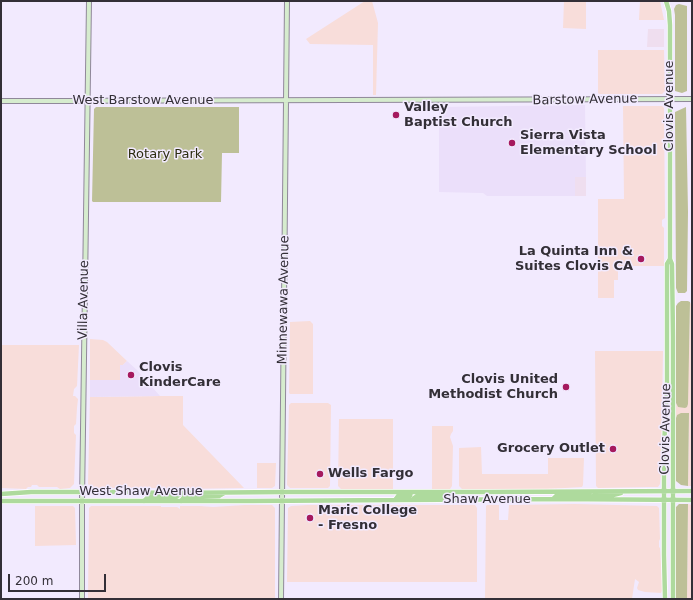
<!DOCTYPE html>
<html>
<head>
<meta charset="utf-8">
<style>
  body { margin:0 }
  #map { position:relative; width:693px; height:600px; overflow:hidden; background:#f2eafe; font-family:"DejaVu Sans",sans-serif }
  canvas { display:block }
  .frame { position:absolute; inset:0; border:2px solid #332f37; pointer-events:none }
  .scale { position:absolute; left:8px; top:574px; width:98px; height:18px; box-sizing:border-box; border:2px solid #332f37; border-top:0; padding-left:5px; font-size:12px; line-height:14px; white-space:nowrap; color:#332f37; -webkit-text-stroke:3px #f2eafe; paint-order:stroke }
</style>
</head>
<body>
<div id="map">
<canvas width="693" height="600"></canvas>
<div class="frame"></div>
<div class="scale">200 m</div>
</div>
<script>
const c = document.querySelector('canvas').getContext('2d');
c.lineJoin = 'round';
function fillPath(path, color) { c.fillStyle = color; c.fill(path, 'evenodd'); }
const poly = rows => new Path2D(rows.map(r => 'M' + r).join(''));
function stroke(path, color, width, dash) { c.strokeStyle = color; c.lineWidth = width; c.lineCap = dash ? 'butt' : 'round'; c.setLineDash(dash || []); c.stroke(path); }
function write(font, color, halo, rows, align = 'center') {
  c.font = font + ' "DejaVu Sans",sans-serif'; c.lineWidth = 3; c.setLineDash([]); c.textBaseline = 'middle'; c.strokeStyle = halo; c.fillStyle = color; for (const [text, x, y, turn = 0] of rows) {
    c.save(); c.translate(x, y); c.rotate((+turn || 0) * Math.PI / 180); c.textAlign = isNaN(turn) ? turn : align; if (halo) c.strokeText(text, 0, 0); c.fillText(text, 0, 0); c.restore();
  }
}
const commercial = poly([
  [365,1,372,1,378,23,376,95,373,95,373,45,310,44,306,39],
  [564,1,586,1,586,29,563,28],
  [640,1,660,1,664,20,639,20],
  [598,50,664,50,665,91,662,94,599,94,598,93],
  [623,106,662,106,664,108,665,218,662,220,662,226,664,228,664,266,618,266,618,280,614,280,614,298,598,298,598,199,624,199],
  [690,302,692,306,692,486,688,486,689,413,677,415,676,418,676,403,678,407,689,353],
  [310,321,313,324,313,394,290,394,289,393,290,322],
  [90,339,103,340,107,342,127,361,123,365,120,380,90,380],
  [1,345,79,345,77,386,74,389,73,396,75,396,78,399,77,408,76,424,74,426,74,433,76,435,74,484,70,488,60,489,57,487,39,487,37,485,32,485,31,487,28,487,26,489,1,488],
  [595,351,663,351,661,472,660,484,658,487,649,487,598,488,596,486],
  [160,396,183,396,183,425,244,488,182,489,156,488,92,488,88,484,90,397],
  [291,403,328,403,331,405,330,486,328,488,290,488,287,485,289,405],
  [339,419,393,419,393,489,341,489,338,486],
  [432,426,453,426,453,431,451,434,450,437,453,446,452,486,450,489,432,489],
  [481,447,482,474,548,474,548,458,584,458,583,485,582,487,548,489,462,489,459,486,459,448],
  [257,463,276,463,275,486,272,488,257,488],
  [575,504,657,506,659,508,660,539,659,541,659,547,660,548,662,581,662,591,661,593,645,592,638,590,637,588,639,582,635,579,632,599,485,599,486,506,487,505,499,505,499,520,508,520,509,505],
  [688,504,692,505,692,599,687,599],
  [245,505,272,505,275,508,275,599,88,599,89,508,91,506,161,506,161,507,177,507,180,509,180,506,200,506,213,507],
  [308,505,475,505,477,508,477,582,287,582,288,508,291,506],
  [35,506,73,506,75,508,76,545,35,546]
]);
const industrial = poly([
  [648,29,664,29,664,47,647,47],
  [575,177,586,177,586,196,575,196]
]);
const built = poly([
  [585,105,586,177,575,177,575,196,487,196,483,193,480,193,439,192,439,108,441,107],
  [127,361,137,370,160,396,90,397,90,380,120,380,120,365,123,365]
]);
const green = poly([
  [679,4,687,6,687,91,682,93,675,91,675,15,674,9,676,5],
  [96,107,239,107,239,153,222,153,221,202,93,202,92,201,94,109],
  [686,107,688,212,687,291,685,293,678,293,676,288,675,112],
  [681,301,688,301,690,302,688,404,687,407,685,408,678,407,676,403,676,306,678,303],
  [681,413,689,413,688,486,681,485,676,481,676,418,677,415],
  [679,504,688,504,687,599,676,599,676,507]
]);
const secondary = poly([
  [1,101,692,99],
  [82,599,82,501,89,1],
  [281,599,287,1]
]);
const primary = poly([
  [666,1,669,11,670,25,670,259,672,264,673,337,673,599],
  [1,494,31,492,127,492,164,493,288,492,489,492,692,491],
  [553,499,556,496,588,496,589,495,590,492],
  [590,499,593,496,613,495,621,493],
  [395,500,398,496,410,496,411,492],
  [414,500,414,498,417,496,437,496,444,495],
  [1,501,252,501,553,499,692,500],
  [144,501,148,497,176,497,179,495,179,493],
  [181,501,184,497,186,497,219,496,224,493],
  [665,599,664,555,664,446,667,388,667,264,670,259]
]);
const markers = [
  [396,115,4,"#a5195e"],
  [512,143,4,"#a5195e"],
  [641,259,4,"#a5195e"],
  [131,375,4,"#a5195e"],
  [566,387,4,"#a5195e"],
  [613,449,4,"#a5195e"],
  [320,474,4,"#a5195e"],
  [310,518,4,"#a5195e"]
];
const streetNames = [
  ["Barstow Avenue",585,100,-1],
  ["West Barstow Avenue",143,101],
  ["Clovis Avenue",670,106,-90],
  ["Villa Avenue",84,300,-89],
  ["Minnewawa Avenue",284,300,-89],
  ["Clovis Avenue",666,429,-89],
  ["West Shaw Avenue",141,492],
  ["Shaw Avenue",487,500]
];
const poiNames = [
  ["Valley",404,108],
  ["Baptist Church",404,123],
  ["Sierra Vista",520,136],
  ["Elementary School",520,151],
  ["La Quinta Inn &",633,252,"right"],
  ["Suites Clovis CA",633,267,"right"],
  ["Clovis",139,368],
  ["KinderCare",139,383],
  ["Clovis United",558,380,"right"],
  ["Methodist Church",558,395,"right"],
  ["Grocery Outlet",605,449,"right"],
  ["Wells Fargo",328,474],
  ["Maric College",318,511],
  ["- Fresno",318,526]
];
const parkNames = [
  ["Rotary Park",165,155]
];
fillPath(commercial, '#f8ddda');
fillPath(industrial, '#efdeef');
fillPath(built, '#ebdffa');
fillPath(green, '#bdc097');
stroke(secondary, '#90889a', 6);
stroke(primary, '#fff', 6);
stroke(secondary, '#d6ecce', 4);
stroke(primary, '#aeda9d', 4.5);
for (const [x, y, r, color] of markers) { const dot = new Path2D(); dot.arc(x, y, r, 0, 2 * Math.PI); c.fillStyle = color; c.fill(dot); stroke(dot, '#f2eafe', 1.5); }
write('13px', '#332f37', '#f2eafe', streetNames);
write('bold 13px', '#332f37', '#f2eafe', poiNames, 'left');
write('13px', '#2c2d10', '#f2eafe', parkNames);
</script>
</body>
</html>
